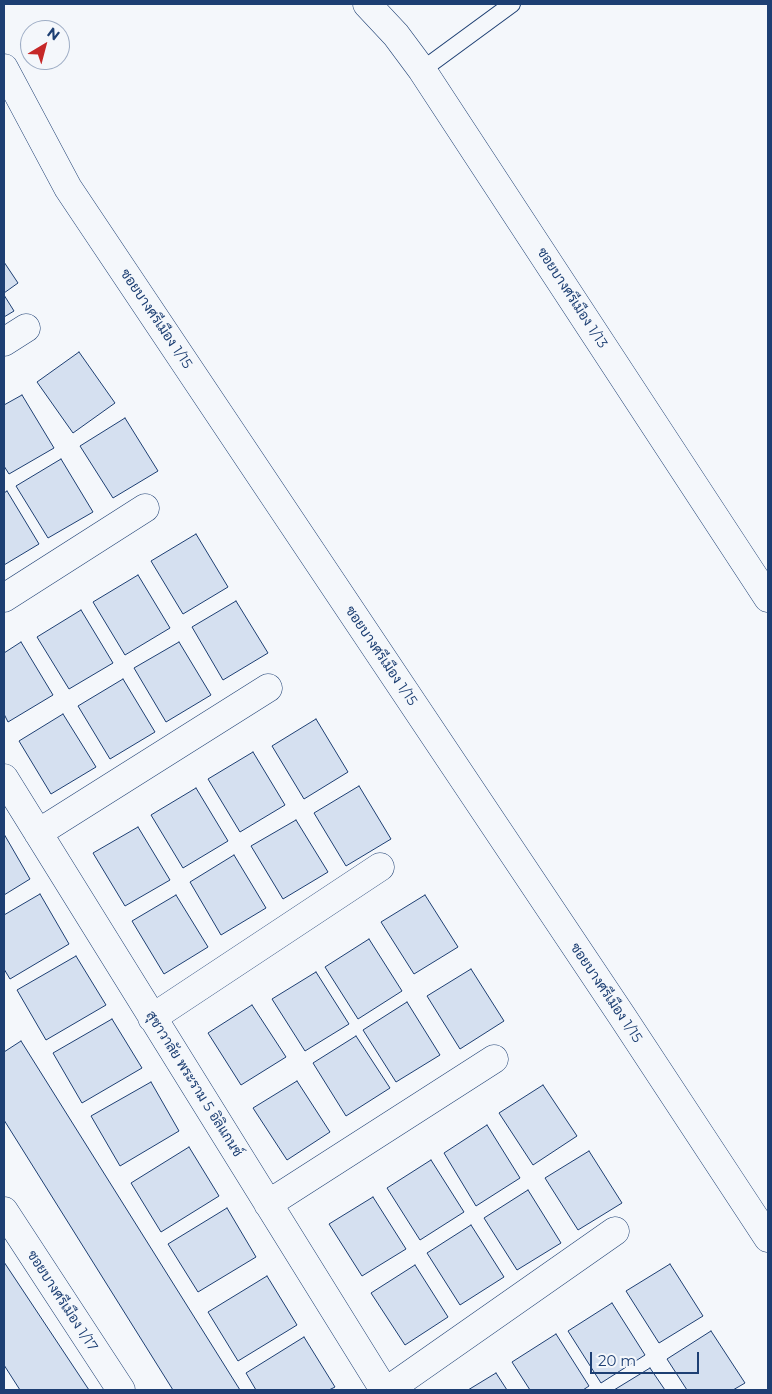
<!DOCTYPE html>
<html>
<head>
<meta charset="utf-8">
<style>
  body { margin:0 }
  #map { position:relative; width:772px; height:1394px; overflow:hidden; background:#f4f7fb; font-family:Montserrat,sans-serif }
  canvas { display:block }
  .frame { position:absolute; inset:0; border:5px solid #1d3f73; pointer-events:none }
  .north { position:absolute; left:20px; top:20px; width:50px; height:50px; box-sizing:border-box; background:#f4f7fb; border:1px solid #9eadc5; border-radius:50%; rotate:37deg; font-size:14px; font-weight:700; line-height:20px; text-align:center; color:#1d3f73 }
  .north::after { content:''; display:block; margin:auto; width:18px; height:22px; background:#c62828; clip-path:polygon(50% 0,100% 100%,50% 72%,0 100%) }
  .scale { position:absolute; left:590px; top:1352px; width:109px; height:22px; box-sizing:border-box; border:2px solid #1d3f73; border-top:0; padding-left:6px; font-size:15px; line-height:18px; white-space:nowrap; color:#1d3f73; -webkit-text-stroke:4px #f4f7fb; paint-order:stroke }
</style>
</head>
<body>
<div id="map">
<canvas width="772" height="1394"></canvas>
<div class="frame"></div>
<div class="north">N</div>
<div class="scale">20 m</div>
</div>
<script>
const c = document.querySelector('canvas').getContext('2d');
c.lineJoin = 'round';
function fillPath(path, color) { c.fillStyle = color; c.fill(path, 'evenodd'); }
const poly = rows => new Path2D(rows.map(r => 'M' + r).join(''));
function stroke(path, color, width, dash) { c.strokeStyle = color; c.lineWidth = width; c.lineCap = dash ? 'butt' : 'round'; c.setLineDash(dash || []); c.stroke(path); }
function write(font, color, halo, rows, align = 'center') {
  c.font = font + ' Montserrat,Sarabun,sans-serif'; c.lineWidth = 4; c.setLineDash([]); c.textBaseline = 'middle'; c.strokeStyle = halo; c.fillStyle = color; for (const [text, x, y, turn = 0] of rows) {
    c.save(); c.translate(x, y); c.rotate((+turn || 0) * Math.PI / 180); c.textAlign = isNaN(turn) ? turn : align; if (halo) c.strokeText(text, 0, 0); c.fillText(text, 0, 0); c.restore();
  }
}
const building = poly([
  [4,262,18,283,4,293,4,262],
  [4,295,14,311,4,317,4,295],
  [79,352,115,403,73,433,37,382,79,352],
  [22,395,54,448,9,474,4,466,4,405,22,395],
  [125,418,158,471,113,498,80,446,125,418],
  [61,459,93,512,48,538,16,486,61,459],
  [7,491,39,544,4,565,4,493,7,491],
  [196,534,228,587,183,614,151,561,196,534],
  [138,575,170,628,125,655,93,602,138,575],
  [236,601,268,653,223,680,192,627,236,601],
  [81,610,113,663,69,689,37,637,81,610],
  [21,642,53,695,8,722,4,714,4,653,21,642],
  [179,642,211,695,166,722,134,668,179,642],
  [123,679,155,732,110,759,78,706,123,679],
  [63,714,96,767,51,794,19,741,63,714],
  [316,719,348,772,304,799,272,746,316,719],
  [253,752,285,805,240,832,208,779,253,752],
  [359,786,391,839,346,866,314,813,359,786],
  [196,788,228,841,183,868,151,815,196,788],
  [296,820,328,872,283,899,251,846,296,820],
  [138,827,170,880,125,906,93,853,138,827],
  [4,834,30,879,4,895,4,834],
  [234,855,266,908,221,935,190,882,234,855],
  [40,894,69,944,10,979,4,969,4,915,40,894],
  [176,895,208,947,164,974,132,921,176,895],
  [425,895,458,947,414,974,381,922,425,895],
  [369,939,402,991,358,1019,325,967,369,939],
  [76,956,106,1005,46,1040,17,990,76,956],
  [471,969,504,1021,460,1049,427,996,471,969],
  [316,972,349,1024,305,1051,272,999,316,972],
  [407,1002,440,1055,396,1082,363,1030,407,1002],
  [252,1005,286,1057,241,1085,208,1033,252,1005],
  [112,1019,142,1068,82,1103,53,1053,112,1019],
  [356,1036,390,1088,346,1116,313,1063,356,1036],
  [21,1041,240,1390,173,1390,4,1120,4,1052,21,1041],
  [297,1081,330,1132,287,1160,253,1108,297,1081],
  [151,1082,179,1131,120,1166,91,1116,151,1082],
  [543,1085,577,1136,533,1165,499,1113,543,1085],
  [487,1125,520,1178,476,1206,444,1153,487,1125],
  [189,1147,219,1196,161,1232,131,1183,189,1147],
  [589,1151,622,1203,578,1230,545,1178,589,1151],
  [431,1160,464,1212,420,1240,387,1188,431,1160],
  [528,1190,561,1243,517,1270,484,1218,528,1190],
  [373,1197,406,1249,362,1276,329,1224,373,1197],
  [227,1208,256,1257,198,1292,168,1244,227,1208],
  [471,1225,504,1277,460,1305,427,1253,471,1225],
  [4,1262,89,1390,20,1390,4,1365,4,1262],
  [670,1264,703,1316,659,1343,626,1291,670,1264],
  [415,1265,448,1317,405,1345,371,1293,415,1265],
  [267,1276,297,1325,238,1361,208,1312,267,1276],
  [612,1303,645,1355,601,1383,568,1331,612,1303],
  [711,1331,745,1383,733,1390,687,1390,667,1359,711,1331],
  [556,1334,589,1386,583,1390,530,1390,512,1362,556,1334],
  [304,1337,335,1387,329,1390,256,1390,246,1373,304,1337],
  [650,1368,665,1390,614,1390,650,1368],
  [496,1373,507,1390,468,1390,496,1373]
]);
const lane = poly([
  [422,70,512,4]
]);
const street = poly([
  [367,4,396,35,422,70,768,598],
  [4,68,68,188,622,1016,768,1238],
  [4,342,26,328],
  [4,598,145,508],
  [4,778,384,1390],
  [38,833,268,688],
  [152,1018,380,867],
  [268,1204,494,1059],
  [4,1211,121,1390],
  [388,1390,615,1231]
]);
const streetNames = [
  ["ซอยบางศรีเมือง 1/13",572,298,57],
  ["ซอยบางศรีเมือง 1/15",156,319,56],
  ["ซอยบางศรีเมือง 1/15",381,656,56],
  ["ซอยบางศรีเมือง 1/15",606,993,56],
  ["สุชาวาลัย พระราม 5 อิลิแกนซ์",194,1084,58],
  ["ซอยบางศรีเมือง 1/17",62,1301,57]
];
fillPath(building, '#d5e0f0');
stroke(building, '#1d3f73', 1);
stroke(lane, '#1d3f73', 18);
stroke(street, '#1d3f73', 29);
stroke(lane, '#f4f7fb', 16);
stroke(street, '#f4f7fb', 28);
write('14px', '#1d3f73', '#f4f7fb', streetNames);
</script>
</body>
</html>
